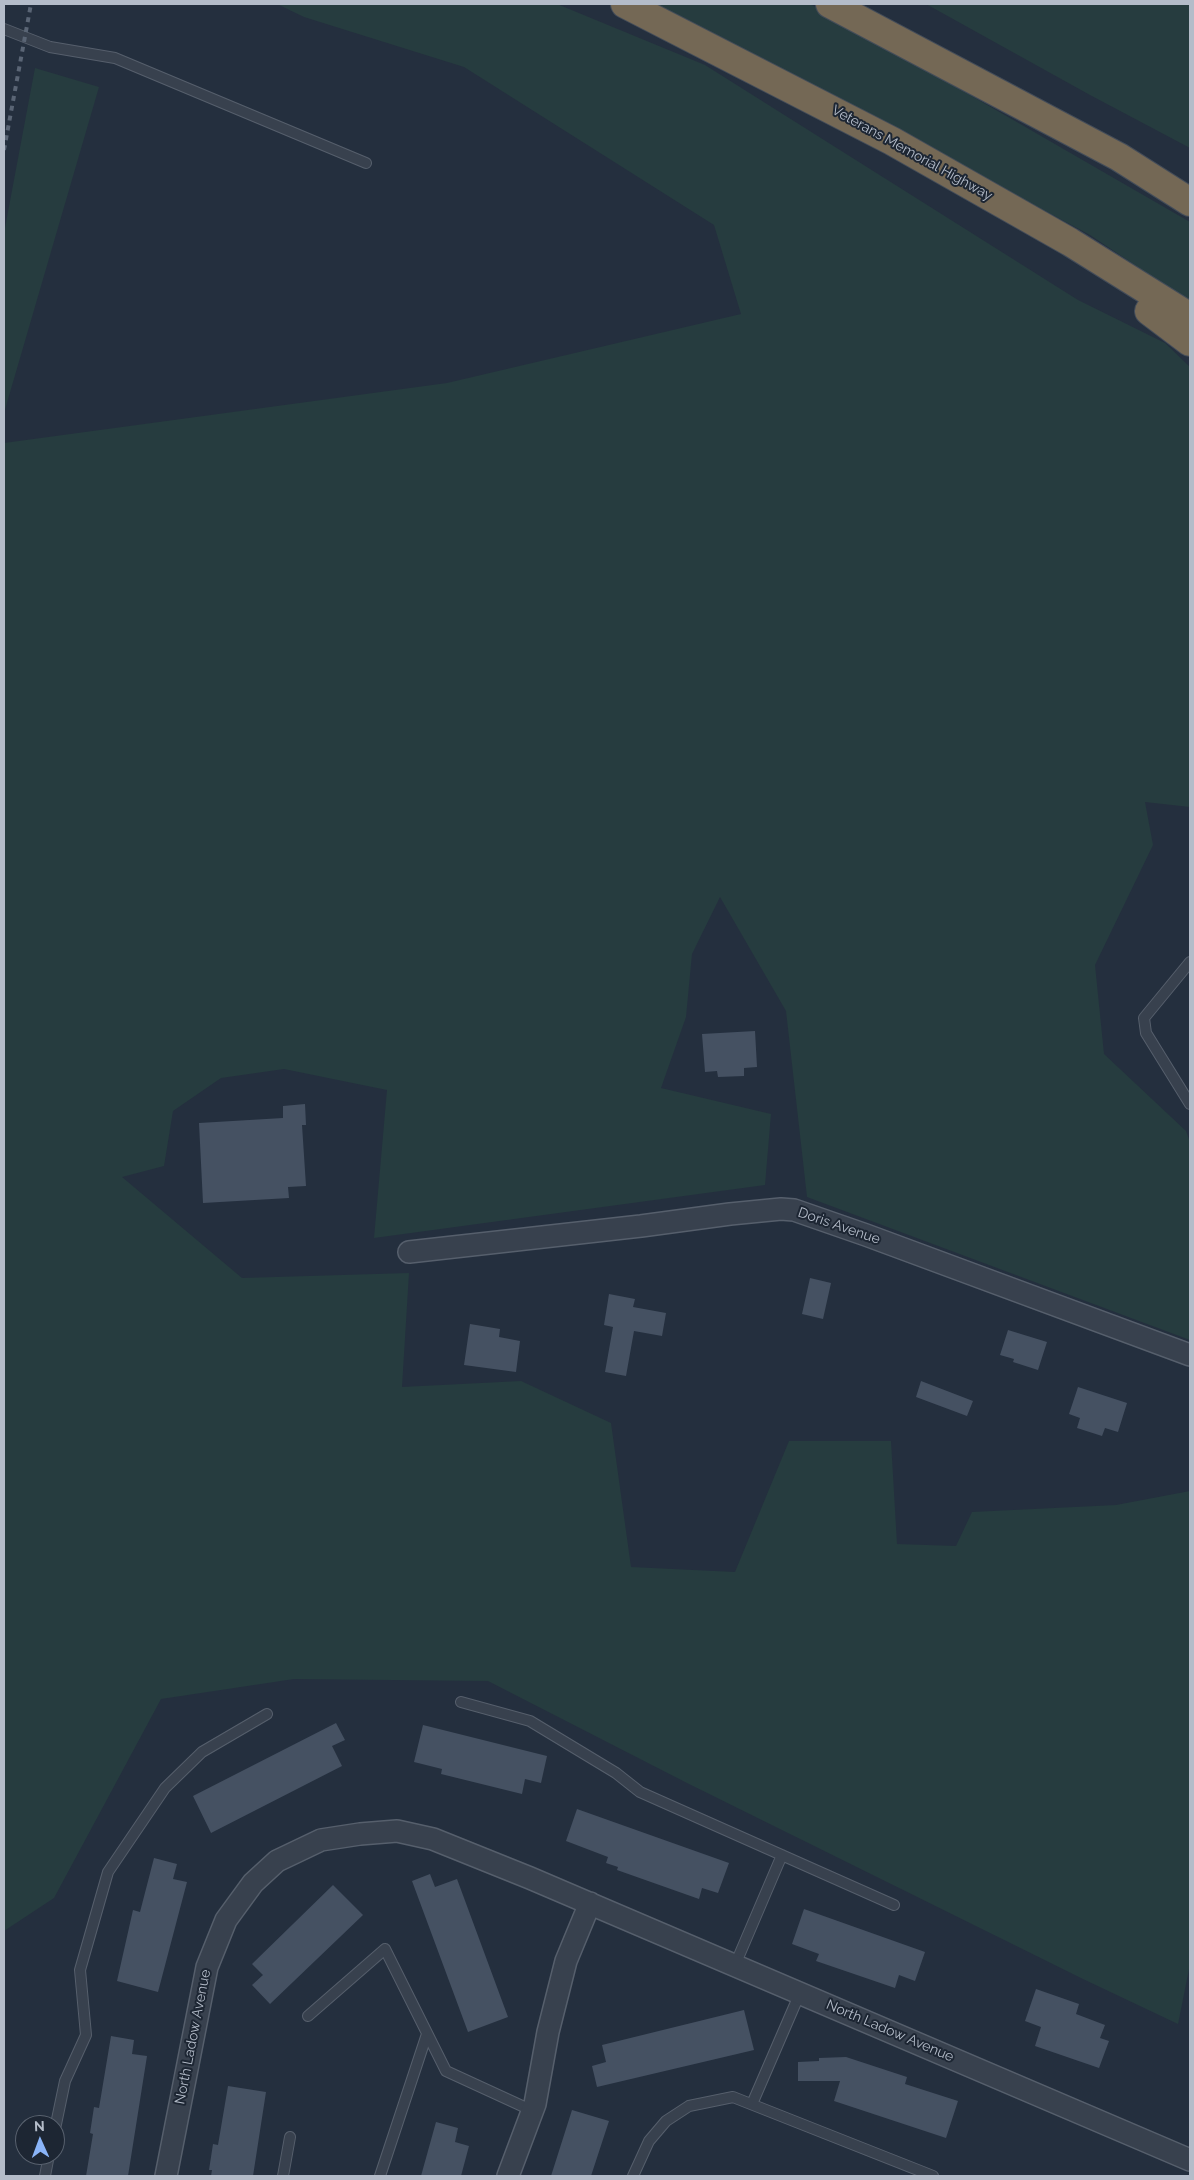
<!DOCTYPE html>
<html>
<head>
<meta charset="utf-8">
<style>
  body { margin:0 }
  #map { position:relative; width:1194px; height:2180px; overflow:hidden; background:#242f3e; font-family:Raleway,sans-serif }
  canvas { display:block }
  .frame { position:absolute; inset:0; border:5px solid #b4bcc9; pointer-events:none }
  .north { position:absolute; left:15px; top:2115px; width:50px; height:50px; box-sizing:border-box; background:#1d2633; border:1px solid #59626f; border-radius:50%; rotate:358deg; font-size:14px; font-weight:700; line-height:20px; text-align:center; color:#b4bcc9 }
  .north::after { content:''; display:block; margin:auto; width:18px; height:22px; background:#8ab4f8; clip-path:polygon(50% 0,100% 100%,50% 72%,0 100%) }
</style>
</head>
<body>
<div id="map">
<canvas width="1194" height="2180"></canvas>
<div class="frame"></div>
<div class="north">N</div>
</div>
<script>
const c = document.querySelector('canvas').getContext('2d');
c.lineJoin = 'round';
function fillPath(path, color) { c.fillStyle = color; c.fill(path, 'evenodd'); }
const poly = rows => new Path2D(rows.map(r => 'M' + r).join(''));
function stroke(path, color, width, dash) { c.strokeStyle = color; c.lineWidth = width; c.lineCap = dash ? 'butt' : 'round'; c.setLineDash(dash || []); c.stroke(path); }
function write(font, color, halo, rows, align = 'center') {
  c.font = font + ' Raleway,sans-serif'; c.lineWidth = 4; c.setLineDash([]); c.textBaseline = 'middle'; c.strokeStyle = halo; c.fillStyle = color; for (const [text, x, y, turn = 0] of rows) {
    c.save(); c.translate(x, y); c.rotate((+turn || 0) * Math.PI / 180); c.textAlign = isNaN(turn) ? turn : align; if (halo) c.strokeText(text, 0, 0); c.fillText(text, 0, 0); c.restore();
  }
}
const green = poly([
  [277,4,557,4,705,65,1078,300,1165,343,1190,367,1190,807,1145,802,1153,845,1095,965,1104,1054,1186,1131,1190,1142,1190,1340,807,1197,786,1011,720,897,692,954,686,1017,661,1088,771,1114,765,1185,374,1238,387,1090,284,1069,221,1078,173,1111,164,1166,122,1177,242,1278,409,1273,402,1387,521,1381,611,1423,631,1567,735,1572,789,1441,891,1441,897,1544,956,1546,972,1512,1116,1505,1190,1491,1190,1964,1178,2024,1083,1979,687,1783,488,1681,294,1679,161,1699,54,1898,4,1931,4,443,447,383,741,314,714,225,464,67,304,17],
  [647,4,809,4,821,9,1190,222,1190,302,1090,235,715,34],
  [926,4,1190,4,1190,148,1090,95],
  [35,68,99,87,4,413,4,233]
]);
const building = poly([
  [755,1031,757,1067,744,1068,744,1076,718,1077,717,1071,705,1072,702,1034],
  [305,1104,306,1125,302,1125,306,1186,288,1187,289,1198,203,1203,199,1123,283,1118,283,1106],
  [810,1278,831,1283,823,1319,802,1314],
  [609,1294,635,1299,633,1307,666,1313,662,1336,634,1331,626,1376,605,1372,613,1327,604,1325],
  [470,1324,500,1329,499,1337,520,1341,516,1372,464,1365],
  [1008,1330,1047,1342,1038,1370,1013,1362,1014,1359,1000,1355],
  [921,1381,973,1401,967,1416,916,1397],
  [1078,1387,1127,1403,1118,1432,1105,1428,1102,1436,1077,1428,1080,1418,1069,1414],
  [336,1723,345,1740,332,1746,342,1766,211,1833,193,1796],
  [423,1725,547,1756,541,1783,525,1779,522,1794,441,1774,442,1769,414,1762],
  [577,1809,729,1863,718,1893,702,1888,699,1899,617,1870,618,1867,606,1863,608,1857,566,1841],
  [154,1858,177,1864,173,1879,187,1882,158,1992,117,1981,133,1910,140,1912],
  [430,1874,435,1887,457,1879,508,2017,468,2032,412,1881],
  [333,1885,363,1915,270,2004,252,1985,263,1975,252,1964],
  [804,1909,925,1952,915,1981,899,1975,895,1988,816,1961,819,1954,792,1944],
  [1036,1989,1079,2004,1076,2014,1105,2025,1100,2038,1109,2041,1099,2068,1035,2046,1041,2027,1025,2021],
  [744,2010,754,2050,597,2087,592,2066,606,2062,602,2045],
  [111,2036,134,2040,132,2054,147,2056,128,2176,86,2176,93,2134,90,2133,94,2107,99,2108],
  [846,2057,907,2077,905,2084,958,2101,946,2138,834,2101,840,2081,798,2081,798,2062,819,2061,819,2058],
  [228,2086,266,2092,253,2176,211,2176,212,2170,209,2170,213,2144,218,2145],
  [572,2110,609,2121,591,2176,551,2176],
  [436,2122,458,2128,455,2142,469,2146,461,2176,421,2176]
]);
const lane = poly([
  [4,29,50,47,115,58,366,163],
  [1190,962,1144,1018,1146,1033,1190,1104],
  [461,1702,530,1721,616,1773,640,1792,894,1905],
  [735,1965,782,1855],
  [308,2016,385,1949,446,2071,533,2111],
  [752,2104,800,1993],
  [55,2129,65,2081,86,2035,80,1970,108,1872,165,1788,202,1752,267,1714],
  [45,2176,49,2155],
  [283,2176,290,2137],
  [380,2176,427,2034],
  [633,2176,649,2141,666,2121,689,2106,733,2097,933,2176]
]);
const street = poly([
  [409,1252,641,1226,730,1214,781,1209,794,1210,866,1235,1190,1355],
  [166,2176,207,1967,226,1920,253,1883,277,1861,321,1840,360,1834,397,1831,433,1839,530,1878,1190,2160],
  [508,2176,535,2104,548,2032,566,1961,590,1903]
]);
const highway = poly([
  [625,4,892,141,1070,242,1190,317],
  [830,4,1119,157,1190,202],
  [1149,311,1190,342]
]);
const rail = poly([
  [4,150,31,4]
]);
const streetNames = [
  ["Veterans Memorial Highway",912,153,29],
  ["Doris Avenue",839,1226,19],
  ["North Ladow Avenue",890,2031,23],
  ["North Ladow Avenue",193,2037,-79]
];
fillPath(green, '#263c3f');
fillPath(building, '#455162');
stroke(lane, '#565f6c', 12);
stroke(street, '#565f6c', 24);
stroke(highway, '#434c59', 30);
stroke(lane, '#38414e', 10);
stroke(street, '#38414e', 21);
stroke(highway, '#746855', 28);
stroke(rail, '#5a6575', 4, [5, 5]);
write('14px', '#b4bcc9', '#1d2633', streetNames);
</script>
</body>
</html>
